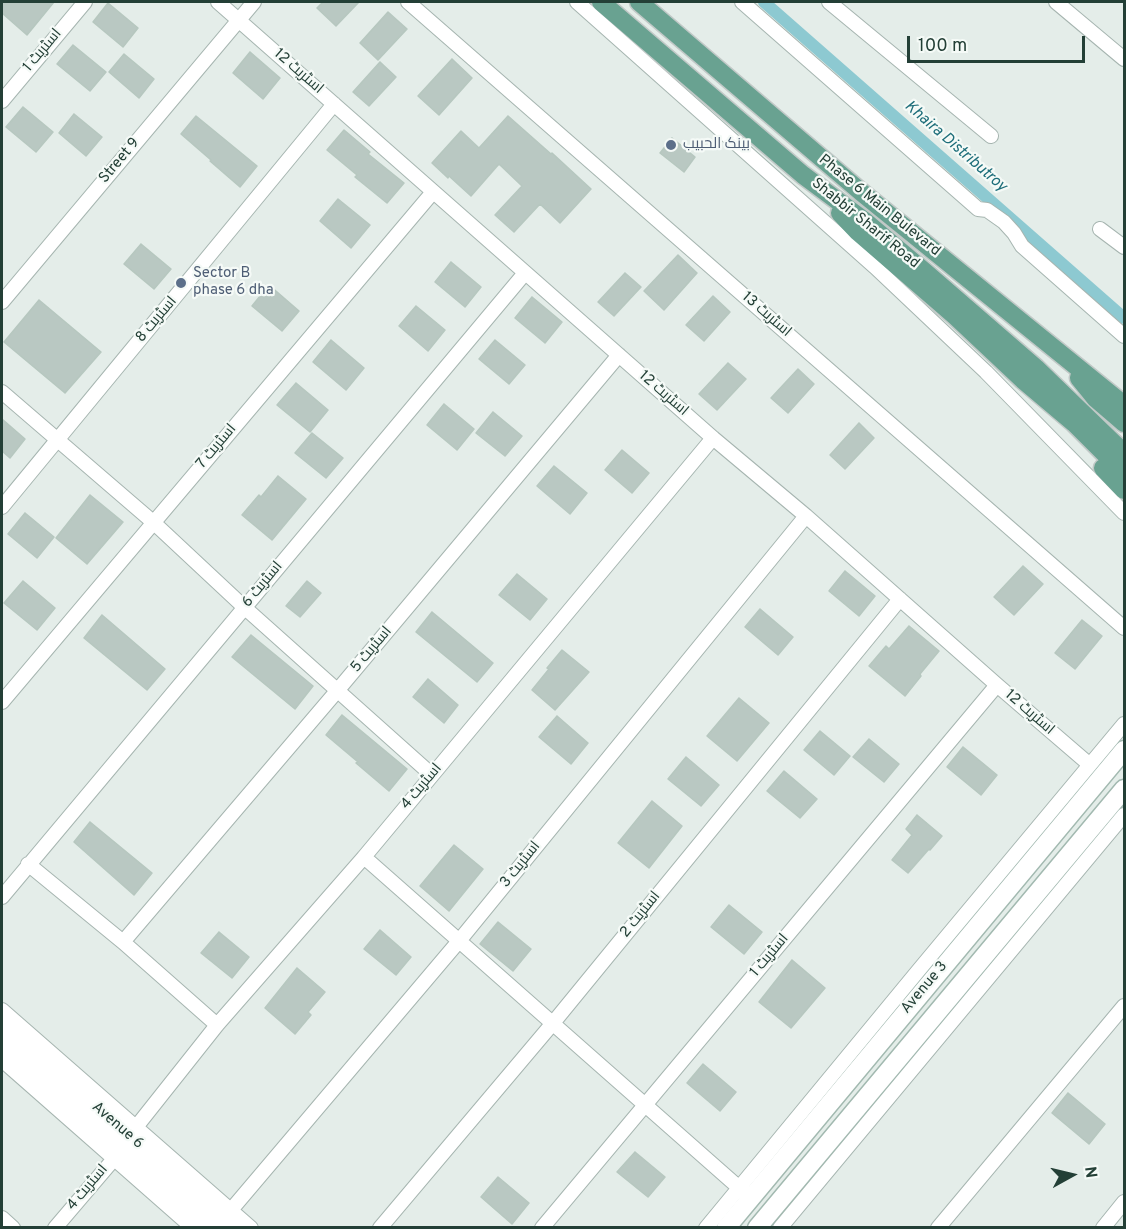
<!DOCTYPE html>
<html>
<head>
<meta charset="utf-8">
<style>
  body { margin:0 }
  #map { position:relative; width:1126px; height:1229px; overflow:hidden; background:#e4ede9; font-family:Overpass,sans-serif }
  canvas { display:block }
  .frame { position:absolute; inset:0; border:3px solid #233f36; pointer-events:none }
  .north { position:absolute; left:1042px; top:1145px; width:60px; height:60px; -webkit-text-stroke:4px #f5faf7; paint-order:stroke; rotate:82deg; font-size:16px; font-weight:700; line-height:24px; text-align:center; color:#233f36 }
  .north::after { content:''; display:block; margin:auto; width:21px; height:27px; background:#233f36; clip-path:polygon(50% 0,100% 100%,50% 72%,0 100%) }
  .scale { position:absolute; left:907px; top:36px; width:178px; height:27px; box-sizing:border-box; border:3px solid #233f36; border-top:0; padding-left:8px; font-size:18px; line-height:21px; white-space:nowrap; color:#233f36; -webkit-text-stroke:4px #f5faf7; paint-order:stroke }
</style>
</head>
<body>
<div id="map">
<canvas width="1126" height="1229"></canvas>
<div class="frame"></div>
<div class="north">N</div>
<div class="scale">100 m</div>
</div>
<script>
const c = document.querySelector('canvas').getContext('2d');
c.lineJoin = 'round';
const poly = rows => new Path2D(rows.map(r => 'M' + r).join(''));
function stroke(path, color, width, dash) { c.strokeStyle = color; c.lineWidth = width; c.lineCap = dash ? 'butt' : 'round'; c.setLineDash(dash || []); c.stroke(path); }
function fillPath(path, color) { c.fillStyle = color; c.fill(path, 'evenodd'); }
function write(font, color, halo, rows, align = 'center') {
  c.font = font + ' Overpass,Cairo,sans-serif'; c.lineWidth = 4.5; c.setLineDash([]); c.textBaseline = 'middle'; c.strokeStyle = halo; c.fillStyle = color; for (const [text, x, y, turn = 0] of rows) {
    c.save(); c.translate(x, y); c.rotate((+turn || 0) * Math.PI / 180); c.textAlign = isNaN(turn) ? turn : align; if (halo) c.strokeText(text, 0, 0); c.fillText(text, 0, 0); c.restore();
  }
}
const canal = poly([
  [764,2,1124,318]
]);
const building = poly([
  [2,2,54,2,27,35,2,13,2,2],
  [323,2,359,2,336,26,317,8,323,2],
  [108,3,138,28,123,47,93,22,108,3],
  [388,12,407,29,378,60,360,43,388,12],
  [73,45,106,72,90,91,57,64,73,45],
  [250,52,280,78,263,99,233,73,250,52],
  [124,54,154,79,139,98,109,72,124,54],
  [452,59,472,78,439,115,418,96,452,59],
  [380,62,396,77,369,106,353,92,380,62],
  [23,107,53,132,36,152,6,127,23,107],
  [74,114,102,137,86,156,59,133,74,114],
  [196,116,257,166,240,187,210,161,211,160,181,134,196,116],
  [508,116,551,154,552,153,591,189,560,223,540,204,514,232,495,215,522,186,499,164,471,196,449,176,448,178,432,163,461,131,479,148,508,116],
  [344,130,370,152,368,154,404,183,387,203,355,177,357,175,327,150,344,130],
  [672,138,695,157,684,172,660,153,672,138],
  [338,199,370,225,351,248,320,221,338,199],
  [141,244,171,269,154,289,124,264,141,244],
  [678,255,697,273,664,310,644,291,678,255],
  [451,262,481,287,465,307,435,282,451,262],
  [625,273,641,287,614,316,598,302,625,273],
  [269,285,299,311,282,331,252,306,269,285],
  [713,296,730,312,704,341,686,325,713,296],
  [532,297,562,322,545,343,515,318,532,297],
  [39,300,101,352,65,393,4,342,39,300],
  [416,306,445,330,428,351,399,326,416,306],
  [331,340,364,368,346,390,313,362,331,340],
  [495,340,525,365,509,384,479,359,495,340],
  [728,363,746,379,717,410,699,394,728,363],
  [798,369,814,384,788,413,771,398,798,369],
  [296,383,328,410,310,432,277,405,296,383],
  [444,404,474,429,457,450,427,425,444,404],
  [493,412,522,436,505,456,476,433,493,412],
  [2,419,25,439,10,458,2,451,2,419],
  [859,423,874,438,845,469,830,455,859,423],
  [312,433,343,458,326,478,295,453,312,433],
  [622,450,649,473,632,493,605,470,622,450],
  [554,466,587,493,570,514,537,486,554,466],
  [278,476,306,499,272,540,242,515,259,495,261,497,278,476],
  [90,495,123,522,87,564,56,538,90,495],
  [25,513,54,537,37,558,8,534,25,513],
  [1023,566,1043,584,1014,615,994,597,1023,566],
  [845,571,875,596,859,616,829,591,845,571],
  [517,574,547,599,530,620,499,595,517,574],
  [23,581,55,608,37,630,4,603,23,581],
  [307,581,321,593,300,617,286,606,307,581],
  [760,609,793,637,778,655,745,627,760,609],
  [432,612,493,663,477,682,416,632,432,612],
  [102,615,165,669,147,690,84,638,102,615],
  [1082,620,1102,636,1075,669,1055,653,1082,620],
  [909,626,939,651,920,674,921,676,905,696,869,666,886,646,889,649,909,626],
  [251,635,313,686,295,709,232,657,251,635],
  [562,650,589,672,555,710,532,690,549,669,547,668,562,650],
  [428,679,458,705,444,723,413,697,428,679],
  [739,698,769,723,737,761,707,736,739,698],
  [342,715,407,769,389,791,356,763,358,762,326,735,342,715],
  [557,716,588,743,571,764,539,737,557,716],
  [820,731,850,756,834,775,804,750,820,731],
  [869,739,899,764,884,782,853,757,869,739],
  [963,747,997,775,981,795,947,767,963,747],
  [686,757,719,785,701,806,668,779,686,757],
  [784,771,817,799,800,818,767,791,784,771],
  [652,801,682,826,649,868,618,843,652,801],
  [917,815,942,836,930,850,929,849,908,873,892,860,912,835,906,829,917,815],
  [90,822,152,873,134,895,74,842,90,822],
  [454,845,483,869,449,911,420,886,454,845],
  [729,905,762,932,744,954,711,927,729,905],
  [498,922,531,949,513,971,480,944,498,922],
  [380,930,411,957,396,975,364,949,380,930],
  [219,932,249,957,232,978,201,953,219,932],
  [792,960,825,988,791,1028,759,1002,792,960],
  [297,968,325,992,308,1012,311,1015,295,1034,265,1008,297,968],
  [703,1064,736,1092,720,1111,687,1083,703,1064],
  [1068,1093,1105,1124,1089,1144,1052,1113,1068,1093],
  [635,1152,665,1177,648,1197,617,1172,635,1152],
  [498,1177,529,1203,512,1224,481,1197,498,1177]
]);
const street = poly([
  [218,2,713,438,806,516,997,685,1090,765],
  [408,2,1124,628],
  [577,2,875,267,986,372,1124,513],
  [742,2,978,209,987,210,1004,222,1014,233,1022,246,1124,336],
  [829,2,991,136],
  [1056,2,1124,59],
  [2,101,85,2],
  [1100,229,1124,247],
  [2,302,254,2],
  [2,392,153,522,244,607,432,775],
  [2,507,334,104],
  [2,702,433,192],
  [364,857,745,1193],
  [28,864,123,942,217,1025],
  [2,897,525,273],
  [123,942,337,691,619,355],
  [2,1010,251,1228],
  [2,1060,193,1228],
  [129,1136,217,1025,364,857,713,438],
  [231,1210,459,941,806,516],
  [2,1218,13,1228],
  [55,1228,119,1153],
  [380,1228,553,1023,900,599],
  [542,1228,997,685],
  [706,1228,918,971,1124,724],
  [780,1228,1124,815],
  [938,1228,1124,1006],
  [1103,1228,1124,1202]
]);
const secondary = poly([
  [2,1026,232,1228],
  [2,1043,211,1228],
  [726,1228,1124,750],
  [757,1228,1124,789]
]);
const primary = poly([
  [601,2,803,175,866,222,924,271,1036,368,1124,453],
  [639,2,861,192,1124,405],
  [840,213,858,232,955,316,1023,380,1074,423,1124,473],
  [1079,378,1096,399,1124,423],
  [1103,468,1124,490]
]);
const markers = [
  [671,145,6,"#5c6f8a"],
  [181,283,6,"#5c6f8a"]
];
const streetNames = [
  ["اسٹریٹ 1",43,51,-50],
  ["اسٹریٹ 12",298,72,41],
  ["Street 9",120,161,-50],
  ["Phase 6 Main Bulevard",879,206,39],
  ["Shabbir Sharif Road",865,224,39],
  ["اسٹریٹ 13",766,315,41],
  ["اسٹریٹ 8",157,320,-50],
  ["اسٹریٹ 12",663,394,41],
  ["اسٹریٹ 7",217,447,-50],
  ["اسٹریٹ 6",263,585,-50],
  ["اسٹریٹ 5",372,650,-50],
  ["اسٹریٹ 12",1029,713,41],
  ["اسٹریٹ 4",422,787,-50],
  ["اسٹریٹ 3",521,865,-51],
  ["اسٹریٹ 2",641,915,-51],
  ["اسٹریٹ 1",770,956,-50],
  ["Avenue 3",925,988,-50],
  ["Avenue 6",117,1126,41],
  ["اسٹریٹ 4",88,1188,-50]
];
const serviceNames = [
  ["بينک الحبيب",683,145],
  ["Sector B",193,274],
  ["phase 6 dha",193,291]
];
const waterNames = [
  ["Khaira Distributroy",955,147,41]
];
stroke(canal, '#8dc9d1', 12);
fillPath(building, '#b9c8c2');
stroke(building, '#b6c7bf', 1.5);
stroke(street, '#a6b5b0', 16);
stroke(secondary, '#a2b9b0', 21);
stroke(primary, '#c1c9c7', 21);
stroke(street, '#fff', 14);
stroke(secondary, '#fff', 18);
stroke(primary, '#69a291', 18);
for (const [x, y, r, color] of markers) { const dot = new Path2D(); dot.arc(x, y, r, 0, 2 * Math.PI); c.fillStyle = color; c.fill(dot); stroke(dot, '#f5faf7', 2); }
write('15px', '#233f36', '#f5faf7', streetNames);
write('15px', '#4e5e75', '#f5faf7', serviceNames, 'left');
write('italic 16px', '#1e6e7a', '#f5faf7', waterNames);
</script>
</body>
</html>
